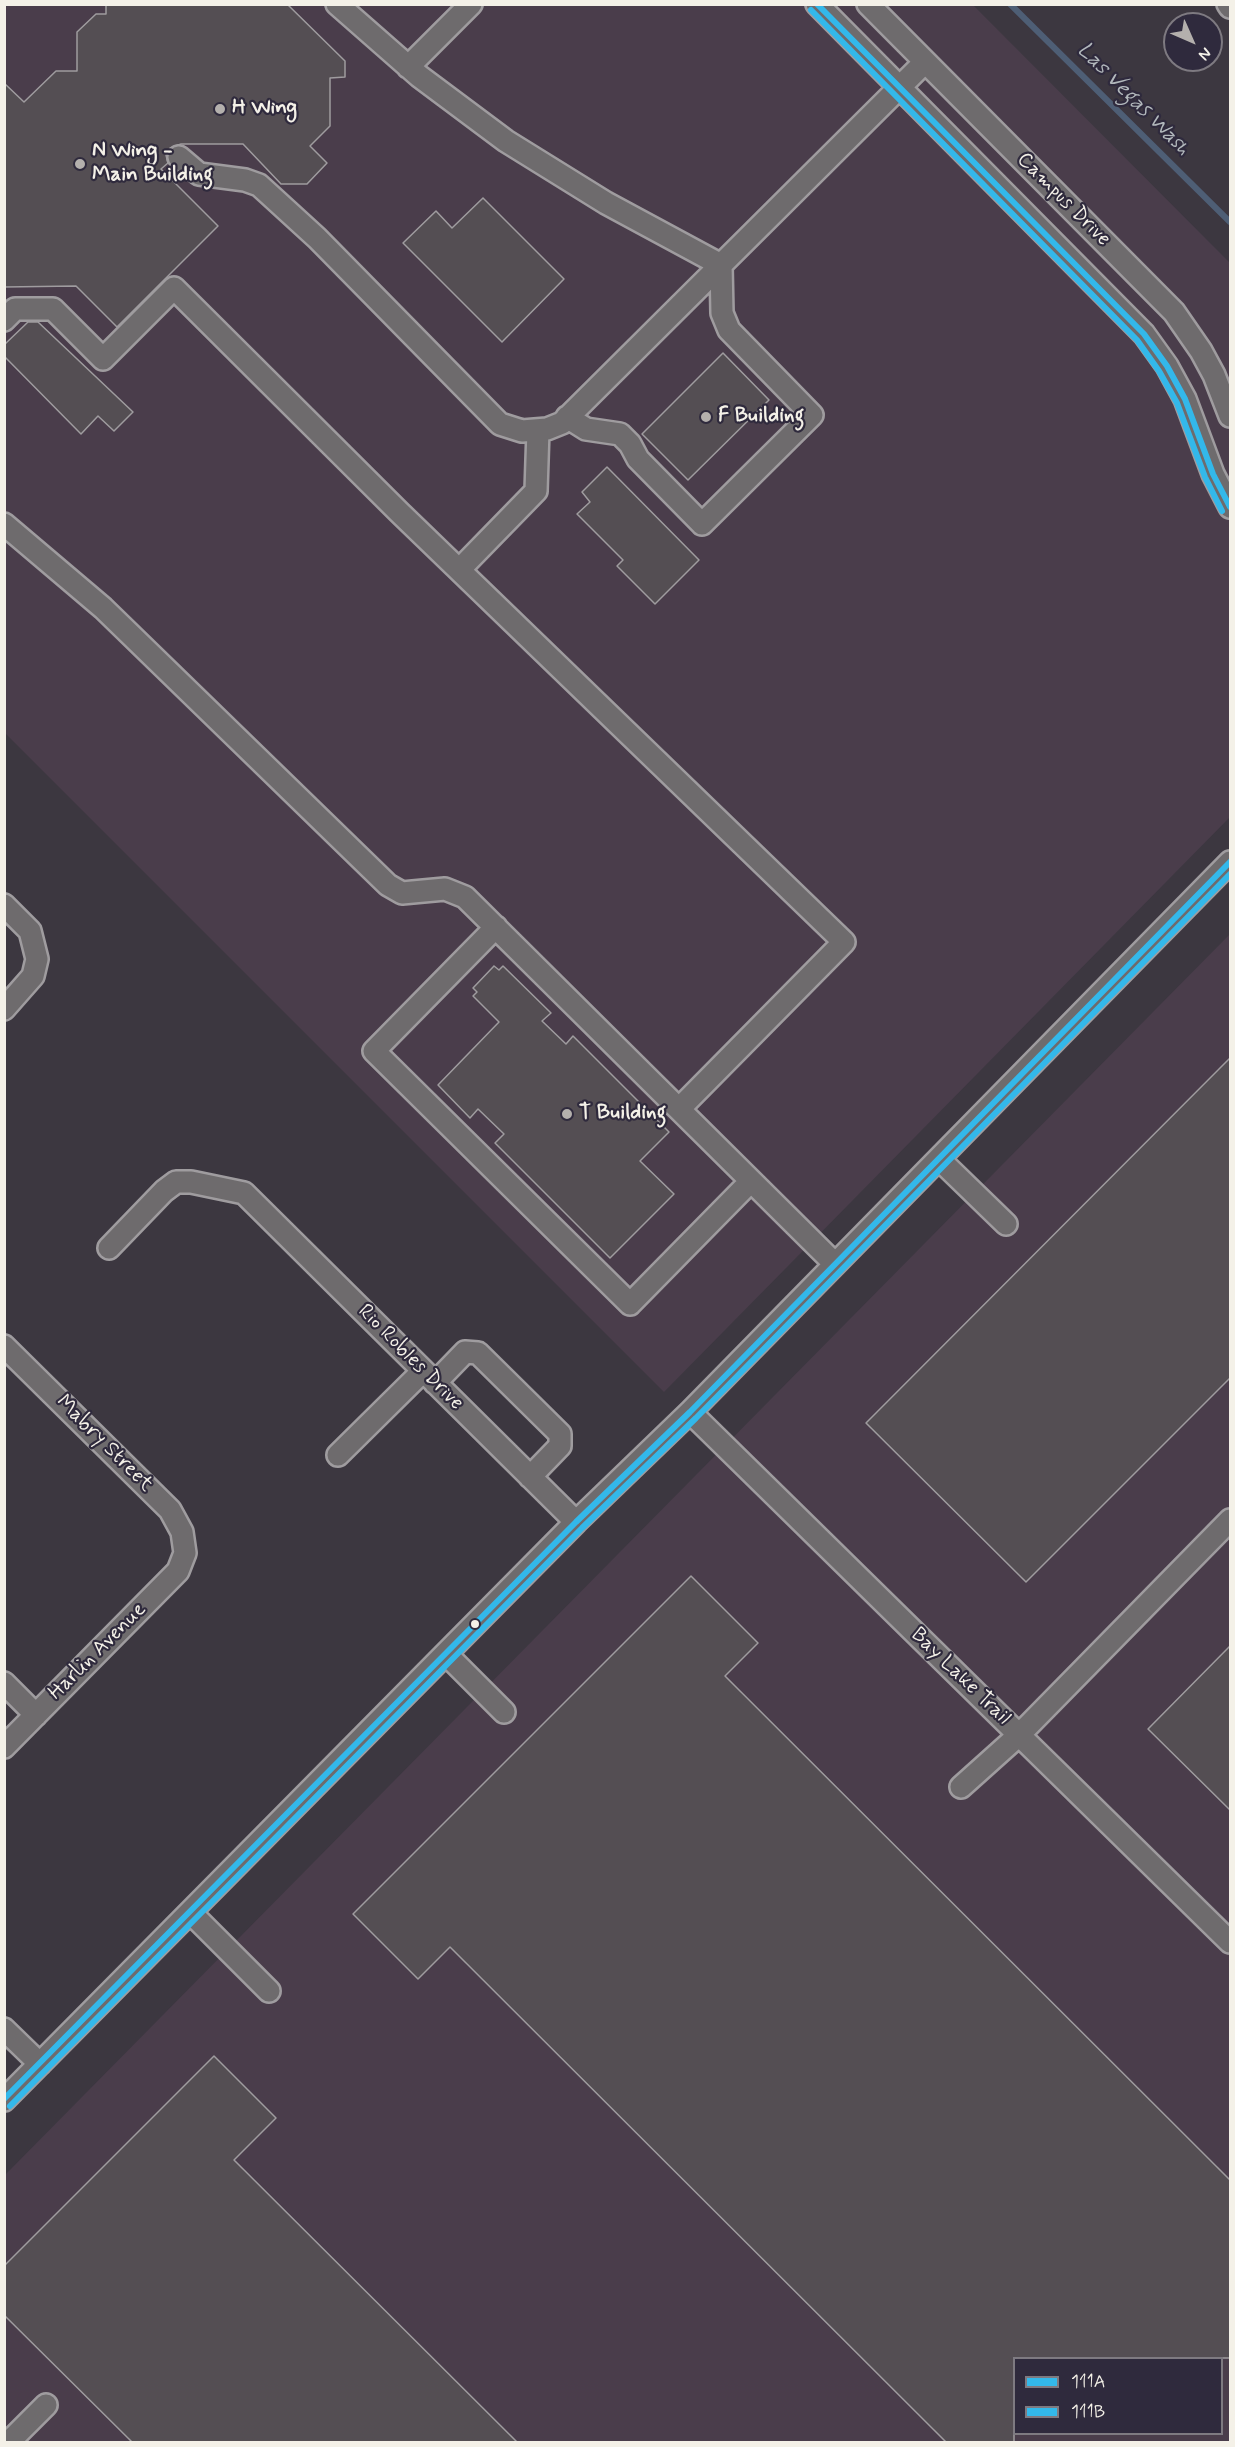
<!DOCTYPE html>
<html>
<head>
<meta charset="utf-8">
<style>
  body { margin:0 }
  #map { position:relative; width:1235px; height:2447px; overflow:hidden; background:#3c3740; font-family:Mynerve,sans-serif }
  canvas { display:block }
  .frame { position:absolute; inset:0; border:6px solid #f4f1e8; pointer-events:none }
  .legend { position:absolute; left:1013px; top:2357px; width:210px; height:78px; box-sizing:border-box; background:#2f2a3d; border:2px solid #7e7a81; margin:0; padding:8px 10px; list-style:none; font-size:18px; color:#f4f1e8 }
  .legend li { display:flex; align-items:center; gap:12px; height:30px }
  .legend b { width:30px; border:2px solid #7e7a81 }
  .north { position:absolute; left:1163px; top:12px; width:60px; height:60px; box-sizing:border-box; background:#2f2a3d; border:2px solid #7e7a81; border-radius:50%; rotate:135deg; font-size:16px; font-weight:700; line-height:24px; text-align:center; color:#f4f1e8 }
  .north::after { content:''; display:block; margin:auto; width:21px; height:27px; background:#b4b0ad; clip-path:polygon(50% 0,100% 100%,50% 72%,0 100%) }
</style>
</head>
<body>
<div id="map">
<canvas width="1235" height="2447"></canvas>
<div class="frame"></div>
<ul class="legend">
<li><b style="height:8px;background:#33b8ea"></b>111A</li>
<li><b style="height:8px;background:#33b8ea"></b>111B</li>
</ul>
<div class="north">N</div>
</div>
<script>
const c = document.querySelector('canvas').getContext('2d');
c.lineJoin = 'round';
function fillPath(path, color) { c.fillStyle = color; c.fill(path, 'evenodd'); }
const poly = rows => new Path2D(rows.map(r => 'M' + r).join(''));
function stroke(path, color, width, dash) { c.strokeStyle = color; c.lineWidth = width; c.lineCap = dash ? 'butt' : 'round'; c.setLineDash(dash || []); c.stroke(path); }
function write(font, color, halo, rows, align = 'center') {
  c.font = font + ' Mynerve,sans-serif'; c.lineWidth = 4.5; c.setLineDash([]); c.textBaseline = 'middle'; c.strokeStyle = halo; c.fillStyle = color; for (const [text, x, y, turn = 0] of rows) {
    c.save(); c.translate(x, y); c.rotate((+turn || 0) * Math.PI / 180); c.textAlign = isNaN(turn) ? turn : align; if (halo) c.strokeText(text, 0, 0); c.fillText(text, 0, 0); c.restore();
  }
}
const built = poly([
  [4,5,973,5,1230,263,1230,817,664,1392,5,733],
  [1230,934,1230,2442,12,2442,4,2435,4,2176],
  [1014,2358,1222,2358,1222,2434,1014,2434]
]);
const stream = poly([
  [1010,4,1230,222]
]);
const building = poly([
  [116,4,287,4,345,61,345,77,330,78,330,126,310,146,327,163,307,184,281,184,243,144,181,144,170,148,166,155,168,163,161,169,218,226,117,327,76,286,4,287,4,83,24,102,56,71,77,71,77,32,96,14,106,14,106,5,116,4],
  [483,198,564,279,502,342,403,243,436,211,452,228,483,198],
  [28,322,38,322,133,412,114,431,98,416,81,434,4,356,4,345,28,322],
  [723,353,769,400,688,480,642,434,723,353],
  [607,467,699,560,655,604,617,566,623,560,577,514,590,502,582,492,607,467],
  [494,966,499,970,503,966,551,1013,542,1021,566,1044,573,1036,669,1132,640,1161,674,1194,610,1258,495,1143,504,1134,478,1109,470,1118,438,1085,499,1022,473,996,477,992,473,988,494,966],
  [1230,1058,1230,1378,1026,1582,866,1423,1230,1058],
  [691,1576,758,1643,725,1676,1230,2180,1230,2358,1014,2358,1014,2442,946,2442,450,1947,418,1979,353,1914,691,1576],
  [1230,1646,1230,1810,1148,1729,1230,1646],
  [214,2056,276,2118,234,2160,517,2442,132,2442,4,2315,4,2266,214,2056]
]);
const minor = poly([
  [337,4,419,76,506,141,606,203,721,265,722,313,729,330,812,415,702,524,638,459,630,444,620,434,586,429,567,417],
  [817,4,1144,334,1167,366,1185,399,1213,474,1230,507],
  [868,4,1174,312,1201,351,1214,375,1230,416],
  [1228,4,1230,7],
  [408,67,471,4],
  [179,157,199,174,245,180,259,185,317,238,500,424,522,431,547,429,562,423,925,62],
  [4,320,15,309,53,309,103,359,174,288,399,512,844,942,679,1109],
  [4,524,103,608,388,885,402,893,445,889,465,897,835,1264],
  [459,570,536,491,538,430],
  [4,905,30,931,37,959,33,976,4,1009],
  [496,927,374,1051,630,1304,751,1181],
  [939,1159,1006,1224],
  [109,1248,164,1191,176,1182,191,1182,244,1193,576,1522],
  [4,1346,170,1510,182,1532,185,1553,178,1571,4,1747],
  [435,1383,465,1352,478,1353,560,1434,560,1446,530,1477],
  [690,1412,1230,1942],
  [338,1455,423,1371],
  [446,1654,504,1712],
  [4,1683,36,1715],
  [961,1787,1019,1735,1230,1520],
  [190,1912,269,1991],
  [4,2029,40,2064],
  [4,2100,576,1522,690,1412,1230,862],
  [9,2442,46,2405]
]);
const bus1 = poly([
  [817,4,1144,334,1167,366,1185,399,1213,474,1230,507],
  [4,2099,576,1522,690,1412,1230,862]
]);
const bus2 = poly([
  [811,10,1137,340,1159,371,1177,403,1205,477,1222,511],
  [10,2106,582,1528,696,1418,1230,874]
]);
const markers = [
  [220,109,6,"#b4b0ad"],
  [80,164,6,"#b4b0ad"],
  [706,417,6,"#b4b0ad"],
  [567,1114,6,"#b4b0ad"],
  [475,1624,5,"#f4f1e8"]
];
const poiNames = [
  ["H Wing",232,109],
  ["N Wing -",92,152],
  ["Main Building",92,176],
  ["F Building",718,417],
  ["T Building",579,1114]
];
const streetNames = [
  ["Campus Drive",1063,200,45],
  ["Rio Robles Drive",410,1358,45],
  ["Mabry Street",104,1444,45],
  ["Harlin Avenue",98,1652,-45],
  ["Bay Lake Trail",960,1677,44]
];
const waterNames = [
  ["Las Vegas Wash",1133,100,45]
];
fillPath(built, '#4a3d4b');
stroke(stream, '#4e5e75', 6);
fillPath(building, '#544e53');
stroke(building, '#9f9c9f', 1.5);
stroke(minor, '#9f9c9f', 26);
stroke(minor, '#6e6b6d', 21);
stroke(bus1, '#33b8ea', 6);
stroke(bus2, '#33b8ea', 6);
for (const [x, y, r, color] of markers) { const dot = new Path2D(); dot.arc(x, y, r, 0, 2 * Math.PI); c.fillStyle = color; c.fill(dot); stroke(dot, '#2f2a3d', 2); }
write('bold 21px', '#f4f1e8', '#2f2a3d', poiNames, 'left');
write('21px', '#f4f1e8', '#2f2a3d', streetNames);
write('italic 22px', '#b2b8bc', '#2f2a3d', waterNames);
</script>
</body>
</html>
